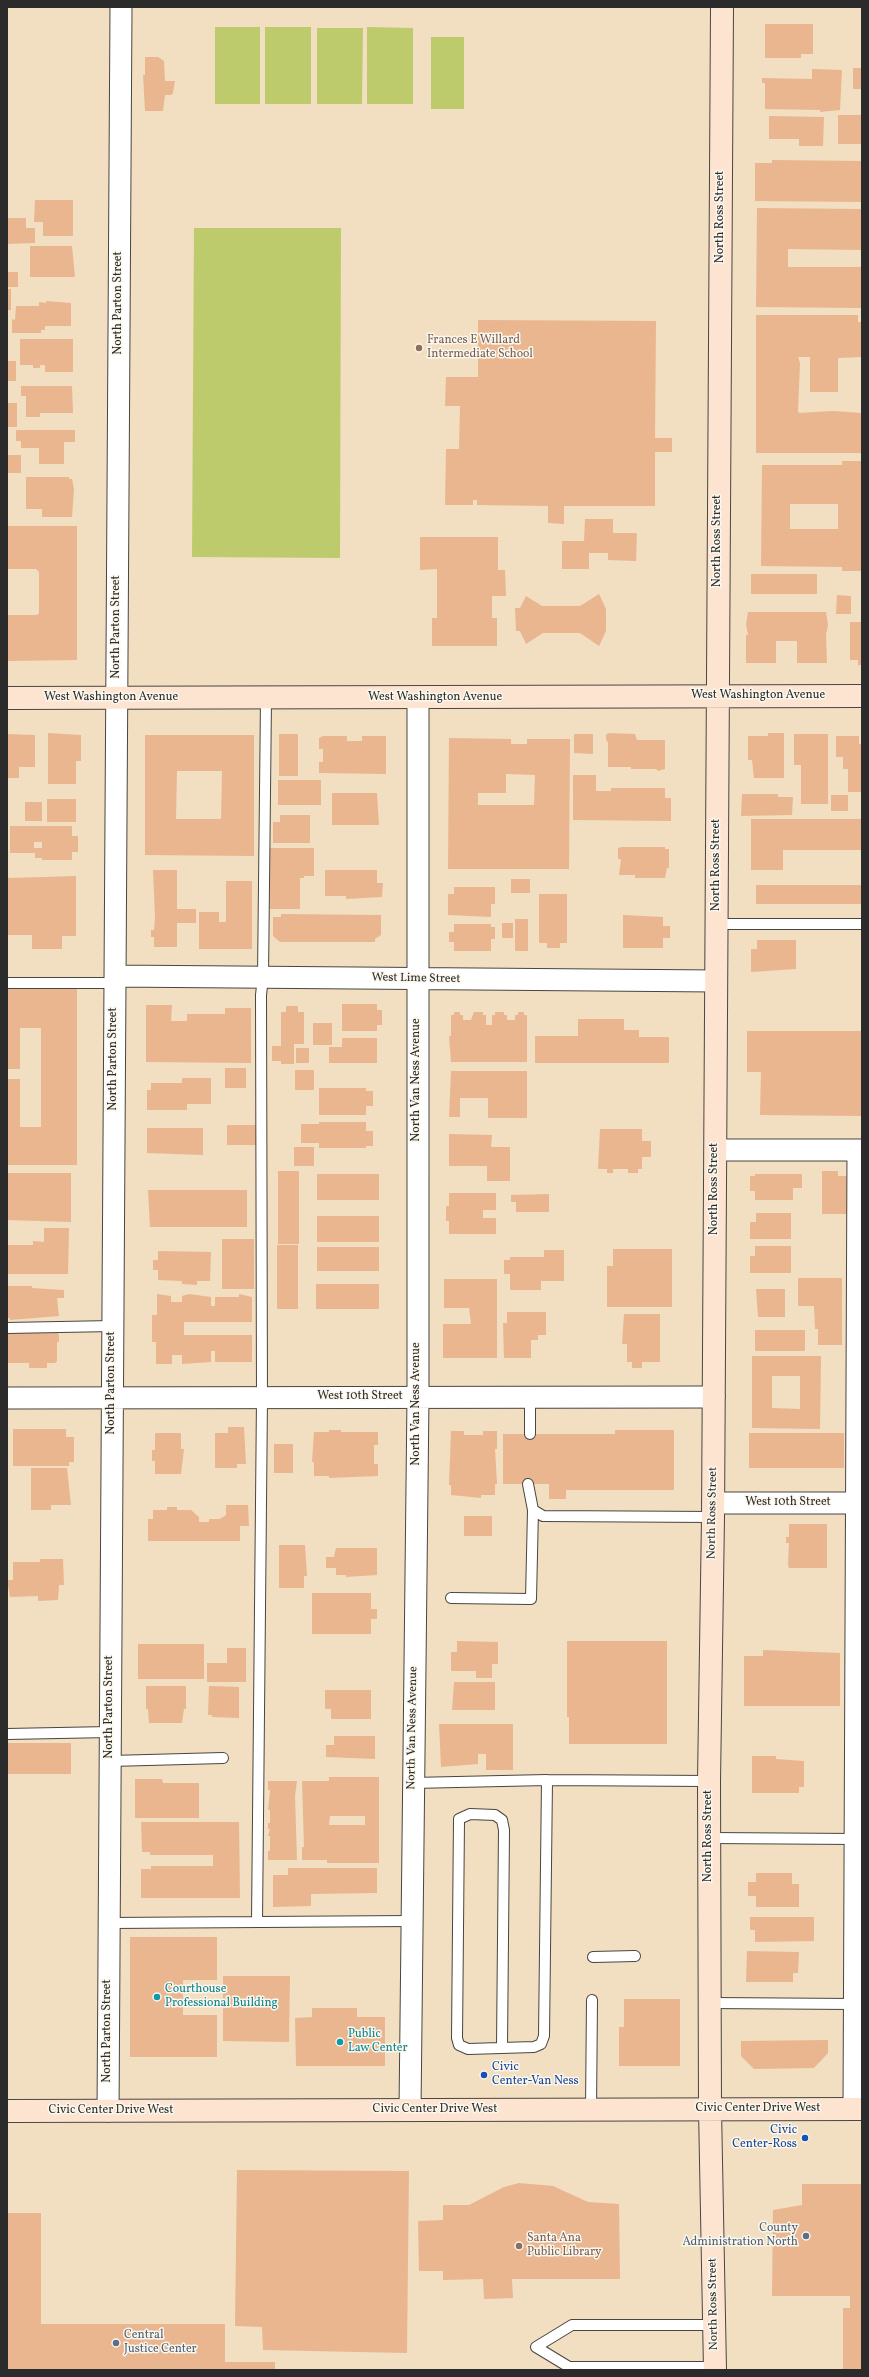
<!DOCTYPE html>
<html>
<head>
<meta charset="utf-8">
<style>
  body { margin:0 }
  #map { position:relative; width:869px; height:2377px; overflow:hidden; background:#f2dec0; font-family:Vollkorn,serif }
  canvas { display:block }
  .frame { position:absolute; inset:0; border:8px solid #2b2b2b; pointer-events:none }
</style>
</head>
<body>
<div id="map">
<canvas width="869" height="2377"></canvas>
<div class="frame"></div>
</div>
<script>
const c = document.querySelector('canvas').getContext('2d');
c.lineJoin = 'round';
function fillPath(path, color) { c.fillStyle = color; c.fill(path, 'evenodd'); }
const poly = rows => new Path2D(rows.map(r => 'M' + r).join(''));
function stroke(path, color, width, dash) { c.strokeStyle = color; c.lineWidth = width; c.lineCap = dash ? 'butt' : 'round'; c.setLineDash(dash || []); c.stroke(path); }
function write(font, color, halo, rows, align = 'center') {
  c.font = font + ' Vollkorn,serif'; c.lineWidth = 3; c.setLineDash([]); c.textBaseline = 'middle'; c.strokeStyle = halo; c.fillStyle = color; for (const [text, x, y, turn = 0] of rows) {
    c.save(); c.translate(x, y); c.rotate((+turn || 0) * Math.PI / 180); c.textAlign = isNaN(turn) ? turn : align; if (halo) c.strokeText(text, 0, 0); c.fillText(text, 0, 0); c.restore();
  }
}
const green = poly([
  [215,27,260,27,260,104,215,104],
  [265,27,311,27,311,104,265,104],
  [367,27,413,28,413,104,367,104],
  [317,28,363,28,362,104,317,104],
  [431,37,464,37,464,109,431,109],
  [194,228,341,228,340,558,192,557]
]);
const building = poly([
  [765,24,813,24,813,54,801,54,801,58,765,58],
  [145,57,158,57,164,61,165,81,175,81,173,93,171,95,165,95,163,111,145,111,143,75,145,75],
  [853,68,862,68,862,89,853,89],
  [812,69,842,70,840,110,820,112,820,110,765,109,765,83,762,83,762,78,812,79],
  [838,115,862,115,862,144,838,144],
  [769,116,824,117,823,146,799,146,799,139,769,139],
  [772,160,862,161,862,202,755,201,755,163,772,163],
  [35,200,73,200,73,236,43,236,43,222,34,222],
  [757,208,862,209,862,250,788,249,788,267,862,267,862,308,756,307],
  [8,218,26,218,26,228,35,228,35,243,7,244],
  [30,246,72,246,75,277,30,277],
  [7,272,18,272,18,287,7,287],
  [7,289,11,289,11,310,7,310],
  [46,301,71,303,71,326,45,326,45,330,41,330,41,333,12,333,12,319,15,320,16,306,39,306,39,302,46,303],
  [756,315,858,315,858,322,862,322,862,357,838,358,838,392,810,392,810,357,798,357,800,363,798,411,799,413,833,411,862,413,862,453,756,453],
  [478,320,656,321,655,438,672,438,672,452,655,452,655,506,564,506,564,524,548,523,548,506,477,505,477,500,473,500,473,505,445,505,446,449,459,449,460,406,445,406,446,377,478,377],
  [20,339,73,339,73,372,45,372,45,365,40,365,40,368,33,368,33,365,20,365],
  [7,361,16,361,16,381,7,381],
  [21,386,72,386,73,413,40,413,40,417,26,417,26,396,21,396],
  [7,403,17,403,17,427,7,427],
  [16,430,75,430,75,442,64,442,64,464,39,464,39,448,21,448,21,441,16,441],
  [7,455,21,455,21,473,7,473],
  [842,461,862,461,862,571,842,571,842,567,761,566,762,465,842,465],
  [790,504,838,504,838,529,790,529],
  [26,477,69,477,69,479,72,479,74,489,72,517,42,517,42,509,26,509],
  [585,519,613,519,613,533,637,533,636,561,608,560,608,553,589,553,589,569,562,569,562,541,584,541],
  [7,526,77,526,77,660,7,661,7,615,37,615,39,613,39,572,36,569,7,569],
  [420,537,498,537,498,570,505,570,506,596,492,596,492,618,497,618,497,646,432,646,432,618,437,618,437,569,420,570],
  [751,574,817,574,817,594,751,594],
  [599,594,606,609,606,631,599,646,580,633,543,633,526,644,520,631,516,631,515,608,520,608,526,596,542,606,580,606],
  [837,595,851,596,851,614,836,614],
  [748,612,826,612,828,625,826,635,827,663,797,663,797,641,776,641,776,663,746,663,746,635,748,635,746,624],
  [850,622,862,622,862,665,858,665,858,660,850,660],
  [48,733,81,735,81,761,76,761,76,784,48,784],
  [608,733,635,734,637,740,665,740,665,769,658,771,656,769,631,769,631,767,608,767,608,742,606,740,606,735],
  [768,733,784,733,784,778,754,778,752,760,748,760,748,736,768,736],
  [7,734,35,735,35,767,19,767,19,778,7,778],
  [279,734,298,734,298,776,279,776],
  [574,734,593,734,593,754,574,753],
  [794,734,828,734,828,804,801,804,801,765,794,765],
  [145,735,254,735,254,856,145,855],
  [177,771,222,771,221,819,176,819],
  [323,736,347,736,347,741,362,741,362,736,386,736,386,774,319,773,319,762,323,762,323,749,319,749,319,738],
  [836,736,859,736,859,744,862,744,862,792,848,792,848,769,843,769,843,757,836,757],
  [449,738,511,739,511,744,527,744,527,739,570,739,569,869,448,869],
  [506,774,535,775,534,805,478,805,478,793,506,793],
  [573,775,596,775,596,791,611,791,611,788,665,788,665,798,671,798,671,821,573,820],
  [278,780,321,780,321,805,278,805],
  [332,793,377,793,379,825,332,825],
  [742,794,778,794,778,797,793,797,792,815,741,816],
  [831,795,848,795,848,811,831,811],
  [47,799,76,799,76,822,47,822],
  [25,802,42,802,42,821,25,821],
  [280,815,310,815,310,843,273,843,273,822,280,822],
  [751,819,862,819,862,850,783,850,783,870,751,870],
  [10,826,72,826,72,836,78,836,78,852,72,852,72,860,42,860,42,858,35,858,35,853,10,853],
  [34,842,42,842,42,848,34,848],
  [622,847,665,847,665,849,669,849,669,868,667,868,665,878,635,878,635,875,619,875,621,859,618,859,618,848],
  [270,848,314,848,314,876,304,876,304,878,300,878,300,909,270,909],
  [153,870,177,870,177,909,196,909,196,923,177,923,177,947,154,947,154,937,151,937,151,930,154,930,155,917],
  [325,870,377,870,377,883,383,883,382,897,346,899,346,896,325,896],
  [7,876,9,878,76,876,76,936,62,936,62,949,32,949,32,935,7,935],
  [511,879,530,879,530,893,511,893],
  [226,881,252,881,252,949,199,949,199,912,219,912,219,922,226,922],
  [756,885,862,885,862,904,756,904],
  [454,887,495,887,495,904,491,904,491,917,448,915,448,894,454,894],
  [539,894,567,894,567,943,560,943,560,948,547,948,547,943,539,943],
  [281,914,381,915,381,935,375,939,375,942,280,942,273,936,273,917,281,917],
  [623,915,663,917,663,926,670,926,670,938,663,938,663,948,623,948],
  [515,919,528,919,528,951,515,951],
  [502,923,513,923,513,938,502,938],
  [454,924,491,924,491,927,495,927,495,939,491,939,491,951,454,951,454,942,449,942,449,932,454,932],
  [757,940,796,940,796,969,751,972,751,949,757,949],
  [7,989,77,989,77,1165,7,1165,7,1079,20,1079,20,1127,41,1127,41,1028,20,1028,20,1069,7,1069],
  [342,1004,377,1004,377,1010,382,1010,382,1025,377,1025,377,1031,342,1031],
  [146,1005,172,1005,171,1021,187,1021,187,1014,225,1014,225,1008,251,1008,251,1063,146,1062],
  [286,1006,298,1006,298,1012,304,1012,304,1044,294,1044,294,1064,281,1064,281,1061,272,1061,272,1046,281,1046,281,1012,286,1012],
  [454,1012,460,1012,460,1015,463,1015,463,1020,471,1020,474,1012,483,1012,483,1015,486,1015,486,1025,492,1025,492,1015,495,1015,495,1012,504,1012,504,1015,507,1015,507,1020,515,1020,515,1015,518,1015,518,1012,524,1012,524,1015,527,1015,527,1062,451,1062,449,1036,451,1036,451,1015,454,1015],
  [578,1019,624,1019,624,1030,639,1030,639,1037,669,1037,669,1063,535,1063,535,1036,578,1036],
  [313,1023,332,1023,332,1045,313,1045],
  [747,1031,862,1031,862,1116,760,1115,761,1072,747,1072],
  [342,1038,377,1038,377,1063,329,1063,329,1047,342,1047],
  [296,1048,309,1048,309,1063,296,1063],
  [225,1068,246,1068,246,1088,225,1088],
  [295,1070,314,1070,314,1090,295,1090],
  [451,1071,527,1071,527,1118,488,1118,488,1098,460,1098,460,1117,449,1117],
  [182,1078,211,1078,211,1104,187,1104,187,1110,147,1110,147,1090,151,1090,151,1083,182,1083],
  [319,1088,366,1088,366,1091,373,1091,373,1106,366,1106,366,1115,319,1115],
  [319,1122,366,1122,366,1131,373,1131,373,1146,366,1146,366,1148,319,1148,319,1143,301,1143,301,1124,319,1124],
  [227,1125,256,1125,256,1145,227,1145],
  [147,1128,203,1128,203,1155,147,1153],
  [600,1129,642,1129,642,1141,651,1141,651,1157,642,1157,642,1169,638,1169,638,1173,628,1173,628,1169,613,1169,613,1173,607,1173,607,1169,598,1169],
  [449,1134,492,1135,491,1147,510,1147,510,1181,487,1181,487,1166,449,1166],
  [294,1147,314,1147,314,1166,294,1166],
  [278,1171,299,1171,299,1244,278,1244],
  [822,1171,838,1171,838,1176,849,1176,849,1214,822,1214],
  [7,1173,71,1173,71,1222,7,1220],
  [317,1174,379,1174,379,1200,317,1200],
  [755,1174,802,1174,802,1188,793,1188,793,1200,755,1200,755,1191,750,1191,750,1176,755,1176],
  [148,1190,247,1190,247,1227,150,1227],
  [449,1193,496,1193,496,1210,483,1210,483,1218,496,1218,496,1234,449,1234,449,1221,446,1221,446,1206,449,1206],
  [549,1194,549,1212,516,1212,516,1202,511,1202,511,1195],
  [756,1213,791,1213,791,1239,750,1239,750,1222,756,1222],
  [317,1216,379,1216,379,1242,317,1242],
  [44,1228,69,1228,68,1274,7,1274,7,1245,33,1245,33,1241,44,1242],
  [222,1239,254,1239,254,1289,222,1289],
  [277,1245,298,1245,298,1309,277,1309],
  [755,1246,791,1246,791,1273,750,1273,750,1256,755,1256],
  [317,1247,379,1247,379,1271,317,1271],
  [613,1249,672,1249,672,1307,607,1307,607,1266,613,1266],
  [544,1250,564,1250,564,1281,541,1281,541,1290,510,1290,510,1274,504,1274,504,1260,510,1260,510,1257,544,1257],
  [158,1251,211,1252,210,1281,197,1281,197,1285,182,1284,182,1281,158,1280,158,1270,153,1270,153,1260,158,1260],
  [798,1278,842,1278,842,1345,818,1345,818,1329,815,1329,814,1306,798,1306],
  [444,1279,497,1279,497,1358,443,1358,443,1324,471,1324,469,1308,444,1308],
  [316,1284,379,1284,379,1309,316,1309],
  [8,1286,32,1286,32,1288,64,1290,64,1298,57,1298,59,1316,10,1320,10,1318,7,1318],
  [756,1289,785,1289,785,1317,758,1317],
  [157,1294,171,1296,171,1302,182,1302,182,1296,189,1294,211,1297,211,1306,215,1306,215,1297,239,1297,239,1294,252,1297,252,1322,184,1322,184,1335,252,1335,252,1362,215,1362,215,1351,211,1351,211,1362,182,1364,182,1355,172,1355,172,1364,156,1364,156,1342,152,1342,152,1315,157,1315],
  [507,1312,546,1312,546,1335,538,1335,538,1340,531,1340,531,1358,504,1358,503,1323,507,1323],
  [624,1314,660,1314,660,1362,642,1362,642,1368,632,1368,632,1362,627,1362,627,1344,622,1344],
  [755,1330,805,1330,805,1351,755,1351],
  [57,1332,59,1335,59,1342,57,1342,57,1361,55,1363,47,1363,47,1368,29,1368,29,1363,7,1363,7,1333],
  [752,1356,821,1356,820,1429,752,1428],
  [772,1376,800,1376,800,1409,772,1408],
  [228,1427,244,1427,246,1464,237,1464,237,1468,215,1468,215,1433,228,1433],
  [13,1429,66,1429,66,1437,74,1437,74,1462,69,1462,69,1466,13,1466],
  [329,1430,341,1430,341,1432,378,1432,378,1445,374,1445,374,1464,378,1464,378,1476,329,1478,329,1476,314,1476,314,1462,312,1462,314,1432,329,1432],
  [615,1430,674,1430,674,1490,566,1490,566,1499,549,1499,549,1484,503,1484,503,1434,615,1434],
  [451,1431,464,1431,464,1435,483,1435,483,1431,497,1431,497,1449,495,1449,497,1484,495,1484,495,1495,481,1495,481,1498,451,1495,451,1485,449,1485],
  [155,1433,181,1433,181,1449,184,1449,181,1474,155,1474,155,1461,152,1461,152,1450,155,1450],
  [749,1433,844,1433,844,1468,749,1468],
  [274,1444,293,1444,293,1473,274,1473],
  [31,1468,67,1468,71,1505,51,1505,51,1510,31,1510],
  [226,1505,248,1505,249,1526,240,1526,240,1541,148,1541,148,1519,153,1519,153,1510,167,1510,167,1507,177,1507,177,1510,191,1510,199,1517,199,1522,209,1522,209,1519,220,1519,226,1515],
  [464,1516,492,1516,492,1536,464,1536],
  [789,1524,827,1524,827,1568,789,1568,788,1565,789,1543,786,1543,786,1537,789,1537],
  [279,1545,305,1545,307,1576,304,1576,304,1588,279,1588],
  [336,1548,377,1548,377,1575,346,1577,346,1575,336,1575,336,1568,326,1568,326,1557,334,1557],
  [40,1559,63,1559,64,1585,59,1585,58,1600,38,1601,38,1596,10,1597,7,1580,13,1580,13,1562,40,1562],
  [312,1593,371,1593,371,1609,377,1609,377,1619,371,1619,371,1634,312,1634],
  [457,1641,498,1642,498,1664,492,1664,492,1678,476,1678,476,1671,451,1671,451,1652,457,1652],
  [567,1641,667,1641,667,1744,569,1744,569,1717,567,1717],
  [138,1644,204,1644,204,1679,138,1679],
  [227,1648,246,1648,246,1682,207,1682,207,1663,227,1663],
  [763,1650,840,1653,840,1706,744,1706,744,1656,763,1656],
  [454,1682,495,1682,495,1710,452,1710],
  [146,1686,186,1686,186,1709,184,1709,182,1723,149,1723,148,1709,146,1709],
  [209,1686,239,1687,239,1718,212,1717,212,1715,208,1715],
  [325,1690,371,1690,371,1719,331,1719,331,1709,325,1709],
  [439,1724,513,1724,513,1770,486,1770,486,1754,478,1754,478,1764,441,1767],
  [334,1736,375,1736,375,1759,326,1757,326,1745,334,1745],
  [7,1743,71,1743,71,1774,7,1774],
  [752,1756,776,1756,776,1759,804,1761,804,1787,799,1787,799,1793,752,1793],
  [329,1777,379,1777,379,1863,327,1863,327,1860,302,1860,302,1847,304,1847,302,1781,329,1781],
  [330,1816,365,1816,365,1825,329,1825],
  [135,1779,162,1779,163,1783,199,1783,199,1818,135,1818],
  [268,1781,297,1781,295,1796,297,1860,268,1860,268,1851,270,1851,270,1836,268,1836,270,1829,268,1829,268,1823,270,1823,270,1810,268,1810,270,1790,268,1790],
  [141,1822,239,1822,240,1898,141,1898,141,1869,151,1869,151,1866,213,1866,213,1855,150,1855,150,1852,142,1852],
  [288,1868,377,1868,377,1893,311,1894,311,1906,273,1907,273,1875,288,1875],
  [756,1873,792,1873,792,1884,799,1884,799,1907,756,1907,756,1896,748,1896,748,1882,756,1882],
  [750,1917,814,1917,814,1941,755,1942,755,1930,750,1930],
  [130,1937,217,1937,217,1980,183,1980,183,2015,217,2015,217,2057,130,2057],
  [747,1951,799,1952,798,1973,793,1973,793,1982,746,1982],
  [223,1976,290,1976,289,2042,223,2041],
  [624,1999,680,1999,680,2066,619,2066,619,2027,624,2027],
  [312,2008,357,2008,357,2017,385,2017,385,2066,296,2066,295,2018,312,2017],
  [828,2040,828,2053,814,2068,754,2069,741,2056,741,2041],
  [237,2170,409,2171,407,2353,263,2350,262,2327,235,2326],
  [519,2183,553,2186,588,2202,619,2204,620,2279,512,2279,513,2298,484,2299,483,2279,443,2280,443,2271,419,2271,418,2221,443,2220,443,2205,469,2205,504,2187],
  [802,2184,862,2184,862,2370,843,2370,843,2308,850,2308,850,2296,772,2296,773,2210,802,2205],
  [7,2213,41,2213,41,2324,225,2324,225,2362,275,2362,275,2370,7,2370]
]);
const lane = poly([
  [717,924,862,924],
  [7,983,115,983],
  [7,1328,113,1326],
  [530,1397,530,1434],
  [528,1484,533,1510,543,1516,713,1517],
  [451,1598,531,1599,533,1510],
  [7,1734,110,1732],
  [110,1761,223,1758],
  [412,1783,547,1780,709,1781],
  [709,1838,856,1839],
  [257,1922,262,1398,261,995,263,977,266,699],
  [109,1923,411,1921],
  [593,1957,635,1956],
  [710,2003,854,2004],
  [502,2047,504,1830,502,1820,495,1815,470,1814,459,1819,457,2038,459,2045,468,2049,534,2047,541,2044,544,2036,547,1780],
  [591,2110,592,2000],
  [714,2325,572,2325,536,2347,569,2367,715,2367]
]);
const street = poly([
  [115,976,716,981],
  [716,1150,862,1150],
  [7,1398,714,1397],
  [713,1503,862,1503],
  [854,2109,858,1150],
  [410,2110,418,1397,418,699],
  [108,2111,121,7]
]);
const secondary = poly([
  [7,698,862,696],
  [7,2111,862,2109],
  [715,2370,710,2109,709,1781,713,1517,722,7]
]);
const markers = [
  [419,348,4,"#8d6e63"],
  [157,1997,4,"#0f9aa8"],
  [340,2042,4,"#0f9aa8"],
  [484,2075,4,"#1a4fb4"],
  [805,2138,4,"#1a4fb4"],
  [806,2236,4,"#5c6f8a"],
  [519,2246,4,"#8d6e63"],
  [116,2343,4,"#5c6f8a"]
];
const streetNames = [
  ["North Ross Street",721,217,-90],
  ["North Parton Street",119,303,-90],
  ["North Ross Street",718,541,-90],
  ["North Parton Street",117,627,-90],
  ["West Washington Avenue",758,696],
  ["West Washington Avenue",111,698],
  ["West Washington Avenue",435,698],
  ["North Ross Street",717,865,-90],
  ["West Lime Street",416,979,1],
  ["North Parton Street",114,1059,-90],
  ["North Van Ness Avenue",417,1080,-90],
  ["North Ross Street",715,1189,-90],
  ["North Parton Street",112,1383,-90],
  ["West 10th Street",360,1397],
  ["North Van Ness Avenue",417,1404,-90],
  ["West 10th Street",788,1503],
  ["North Ross Street",713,1513,-89],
  ["North Parton Street",110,1707,-90],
  ["North Van Ness Avenue",413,1728,-89],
  ["North Ross Street",709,1836,-90],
  ["North Parton Street",108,2031,-90],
  ["Civic Center Drive West",758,2109],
  ["Civic Center Drive West",435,2110],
  ["Civic Center Drive West",111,2111],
  ["North Ross Street",714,2304,-91]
];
const educationNames = [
  ["Frances E Willard",427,341],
  ["Intermediate School",427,355],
  ["Santa Ana",527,2239],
  ["Public Library",527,2253]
];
const cultureNames = [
  ["Courthouse",165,1990],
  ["Professional Building",165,2004],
  ["Public",348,2035],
  ["Law Center",348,2049]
];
const transitNames = [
  ["Civic",492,2068],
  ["Center-Van Ness",492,2082],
  ["Civic",797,2131,"right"],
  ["Center-Ross",797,2145,"right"]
];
const serviceNames = [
  ["County",798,2229],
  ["Administration North",798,2243],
  ["Central",124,2336,"left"],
  ["Justice Center",124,2350,"left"]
];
fillPath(green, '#bdcb6d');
fillPath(building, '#e9b690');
stroke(lane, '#494641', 12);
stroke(street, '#494641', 23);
stroke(secondary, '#494641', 24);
stroke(lane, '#fff', 10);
stroke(street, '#fff', 21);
stroke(secondary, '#fde4d1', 22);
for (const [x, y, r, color] of markers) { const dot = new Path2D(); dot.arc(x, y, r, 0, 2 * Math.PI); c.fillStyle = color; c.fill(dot); stroke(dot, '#fbf7ec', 1.5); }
write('12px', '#2b2b2b', '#fbf7ec', streetNames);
write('12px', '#785e54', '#fbf7ec', educationNames, 'left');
write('12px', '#0d838f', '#fbf7ec', cultureNames, 'left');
write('12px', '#164399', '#fbf7ec', transitNames, 'left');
write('12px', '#4e5e75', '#fbf7ec', serviceNames, 'right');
</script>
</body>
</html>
